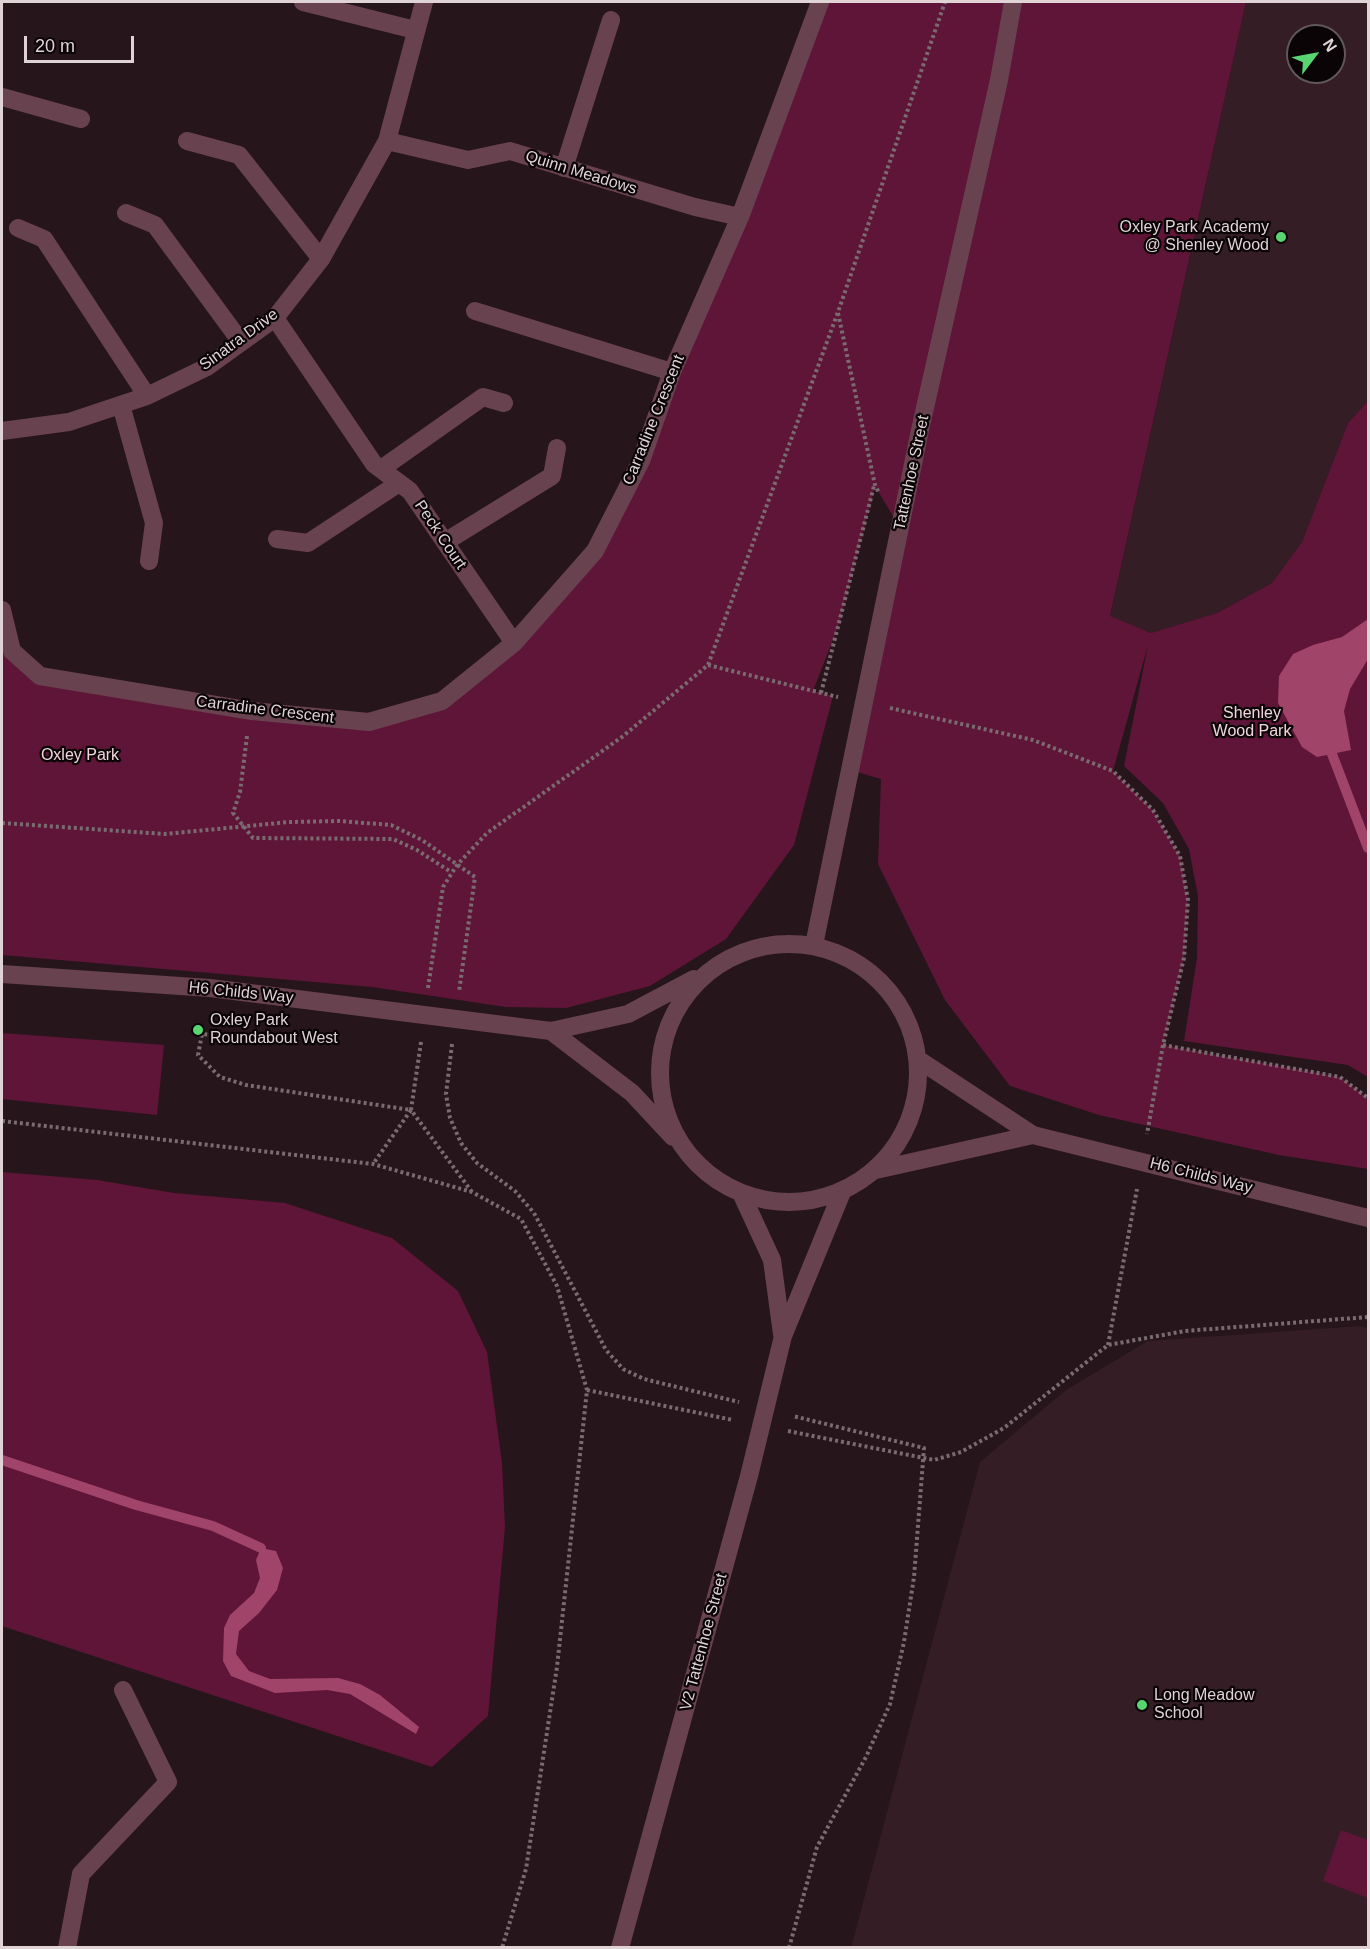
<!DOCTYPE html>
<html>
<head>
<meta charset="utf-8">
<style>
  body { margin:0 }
  #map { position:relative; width:1370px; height:1949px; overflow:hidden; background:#26151b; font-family:Arial,sans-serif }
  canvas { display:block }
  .frame { position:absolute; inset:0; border:3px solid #dfd3d6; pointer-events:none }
  .north { position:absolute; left:1286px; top:24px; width:60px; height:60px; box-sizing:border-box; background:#0a0406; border:2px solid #5f5759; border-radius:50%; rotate:58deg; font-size:16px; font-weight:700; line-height:24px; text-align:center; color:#dfd3d6 }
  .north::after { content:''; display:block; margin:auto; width:21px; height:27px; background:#58d570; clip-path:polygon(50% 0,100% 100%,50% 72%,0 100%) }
  .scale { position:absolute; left:24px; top:36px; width:110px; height:27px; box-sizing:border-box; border:3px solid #dfd3d6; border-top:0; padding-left:8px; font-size:18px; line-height:21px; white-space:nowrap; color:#dfd3d6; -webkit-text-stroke:4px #0a0406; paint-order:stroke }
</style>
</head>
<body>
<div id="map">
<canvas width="1370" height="1949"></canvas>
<div class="frame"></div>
<div class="north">N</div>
<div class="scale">20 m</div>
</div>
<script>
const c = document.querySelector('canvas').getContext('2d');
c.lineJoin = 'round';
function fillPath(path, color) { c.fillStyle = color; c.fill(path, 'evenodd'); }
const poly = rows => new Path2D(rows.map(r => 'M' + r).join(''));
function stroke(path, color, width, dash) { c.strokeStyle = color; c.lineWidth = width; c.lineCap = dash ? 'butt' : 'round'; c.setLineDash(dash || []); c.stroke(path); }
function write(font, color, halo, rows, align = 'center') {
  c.font = font + ' Arial,sans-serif'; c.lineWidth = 4.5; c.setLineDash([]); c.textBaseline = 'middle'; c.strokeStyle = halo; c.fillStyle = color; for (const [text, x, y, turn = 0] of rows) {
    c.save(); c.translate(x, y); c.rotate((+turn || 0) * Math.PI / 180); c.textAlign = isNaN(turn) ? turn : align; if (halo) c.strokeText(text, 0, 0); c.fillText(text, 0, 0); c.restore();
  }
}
const built = poly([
  [1246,2,1368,2,1368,401,1348,423,1302,542,1272,583,1217,613,1151,633,1110,617],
  [1298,36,1334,36,1334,72,1298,72],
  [1360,1326,1368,1328,1368,1947,851,1948,980,1462,1066,1390,1148,1341]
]);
const green = poly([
  [820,2,1246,2,1110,616,1151,633,1217,613,1272,583,1302,542,1348,423,1368,401,1368,1077,1348,1065,1184,1041,1197,958,1198,896,1189,849,1163,803,1124,766,1148,645,1113,771,1153,810,1180,856,1188,900,1184,958,1163,1045,1340,1077,1368,1098,1368,1169,1279,1155,1099,1115,1010,1086,945,1000,878,864,881,779,850,770,900,528,875,486,839,624,813,691,833,696,794,845,726,939,650,986,566,1008,506,1007,372,987,2,955,2,610,12,651,40,676,369,722,442,701,595,551],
  [2,1033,164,1045,157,1115,2,1099],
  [2,1172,97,1180,174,1193,285,1203,392,1238,458,1291,487,1352,502,1463,505,1527,488,1716,432,1767,2,1626],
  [1341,1830,1368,1840,1368,1898,1323,1881]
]);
const water = poly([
  [1368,619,1368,659,1350,689,1344,711,1351,750,1317,757,1302,747,1278,703,1279,676,1293,654,1313,645,1342,637],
  [261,1548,276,1551,283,1568,277,1590,259,1613,239,1631,236,1654,249,1671,270,1679,338,1678,360,1684,380,1695,419,1727,416,1734,350,1694,327,1690,275,1693,231,1676,223,1661,224,1628,230,1615,254,1593,260,1578,256,1560]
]);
const stream = poly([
  [1332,754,1368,848],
  [2,1460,136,1505,213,1526,261,1548]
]);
const path = poly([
  [838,313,875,485,879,493],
  [708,665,838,697],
  [821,693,874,486],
  [890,708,1033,740,1113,771,1153,810,1180,856,1188,900,1184,958,1163,1045,1147,1134],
  [247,736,240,792,233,813,253,838,393,839,417,850,451,872],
  [2,823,165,834,289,822,339,821,391,825,422,840,475,877,459,992],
  [428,988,443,887,457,865,487,833,622,737,708,665,838,312,945,2],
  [255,1040,202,1034,198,1055,220,1077,246,1085,411,1110,373,1164],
  [421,1042,411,1110,472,1192],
  [452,1044,446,1094,450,1118,461,1143,477,1163,515,1191,534,1213,606,1350,623,1369,644,1379,739,1402],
  [1163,1045,1340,1077,1368,1098],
  [2,1121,373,1164,472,1192,521,1219,557,1286,587,1390,557,1667,526,1869,502,1948],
  [1108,1345,1137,1189],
  [587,1390,733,1420],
  [788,1431,934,1460,961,1452,1004,1428,1108,1345,1185,1331,1368,1317],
  [789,1948,817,1847,866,1757,890,1704,904,1642,914,1577,924,1448,793,1416]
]);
const minor = poly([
  [303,2,415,30],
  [2,97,81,119],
  [187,141,239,155,321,259],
  [387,141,468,160,510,151,695,207,740,217],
  [564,168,611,20],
  [126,213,155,225,241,342],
  [18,228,44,239,147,396],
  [475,311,672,372],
  [275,318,374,464,410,491,514,643],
  [121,405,154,523,149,561],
  [2,431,69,422,147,396,207,367,275,318,321,259,387,141,424,2],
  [381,469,483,397,504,403],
  [277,539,308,543,399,483],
  [445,542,552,476,557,448],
  [2,610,12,651,40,676,252,711,369,722,442,701,514,643,595,551,641,461,672,372,740,217,820,2],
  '660 1073a129 129 0 1 1 258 0a129 129 0 1 1-258 0Z',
  [814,945,920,430,999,80,1013,2],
  [2,974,210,988,551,1031,628,1014,694,979],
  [551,1031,632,1093,673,1137],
  [919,1060,1033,1135,1368,1218],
  [876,1170,1033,1135],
  [741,1193,772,1260,782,1334],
  [67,1948,81,1874,168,1782,123,1690],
  [620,1948,749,1476,783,1336,842,1192]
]);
const markers = [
  [1281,237,6,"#58d570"],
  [198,1030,6,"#58d570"],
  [1142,1705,6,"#58d570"]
];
const streetNames = [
  ["Quinn Meadows",581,173,17],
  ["Sinatra Drive",239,340,-36],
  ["Carradine Crescent",654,420,-68],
  ["Tattenhoe Street",912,473,-78],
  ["Peck Court",440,535,56],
  ["Carradine Crescent",265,710,7],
  ["H6 Childs Way",241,993,6],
  ["H6 Childs Way",1201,1176,14],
  ["V2 Tattenhoe Street",704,1642,-75]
];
const poiNames = [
  ["Oxley Park Academy",1269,228,"right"],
  ["@ Shenley Wood",1269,246,"right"],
  ["Oxley Park",210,1021],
  ["Roundabout West",210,1039],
  ["Long Meadow",1154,1696],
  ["School",1154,1714]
];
const parkNames = [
  ["Shenley",1252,714],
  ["Wood Park",1252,732],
  ["Oxley Park",80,756]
];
fillPath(built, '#341d25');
fillPath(green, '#5f1537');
fillPath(water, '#a04469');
stroke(stream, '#a04469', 10);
stroke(path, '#7a6b70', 4, [3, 3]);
stroke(minor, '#694250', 18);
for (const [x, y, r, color] of markers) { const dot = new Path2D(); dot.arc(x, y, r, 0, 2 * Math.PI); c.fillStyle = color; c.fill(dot); stroke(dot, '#0a0406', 2); }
write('16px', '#dfd3d6', '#0a0406', streetNames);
write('16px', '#dfd3d6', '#0a0406', poiNames, 'left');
write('16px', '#f0d5dd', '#0a0406', parkNames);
</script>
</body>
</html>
